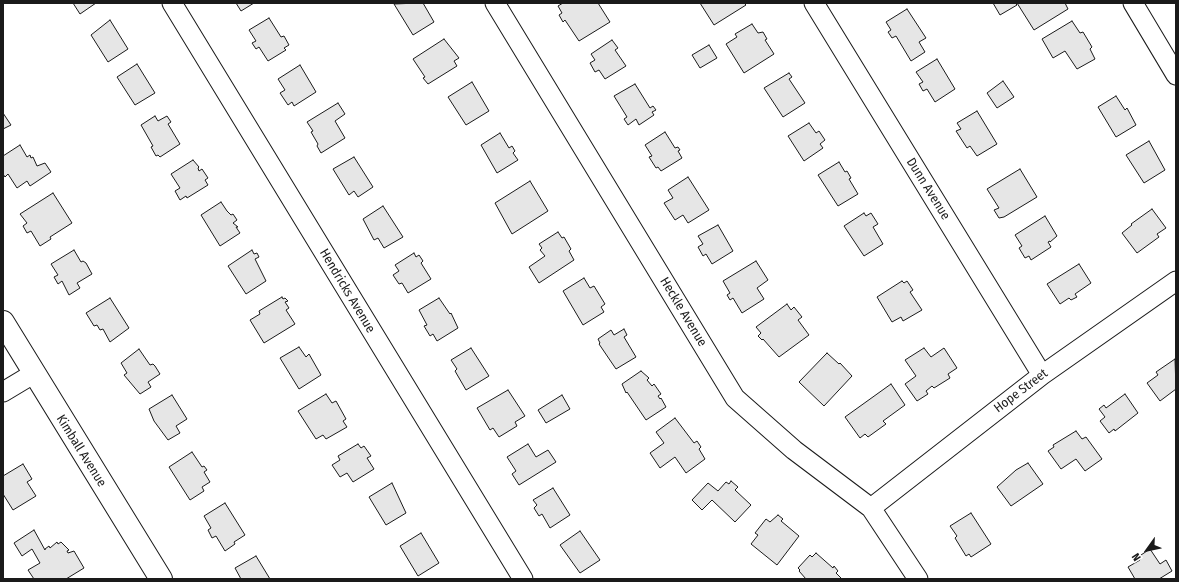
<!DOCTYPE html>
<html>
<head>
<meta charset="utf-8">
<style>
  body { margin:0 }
  #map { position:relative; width:1179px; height:582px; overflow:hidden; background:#fff; font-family:"Fira Sans Condensed",sans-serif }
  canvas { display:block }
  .frame { position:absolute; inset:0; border:4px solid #1a1a1a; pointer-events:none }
  .north { position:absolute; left:1127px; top:530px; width:40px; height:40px; -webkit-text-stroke:3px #fff; paint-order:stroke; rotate:237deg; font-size:11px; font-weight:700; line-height:16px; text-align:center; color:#1a1a1a }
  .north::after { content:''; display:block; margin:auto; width:14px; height:18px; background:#1a1a1a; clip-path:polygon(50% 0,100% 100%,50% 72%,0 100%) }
</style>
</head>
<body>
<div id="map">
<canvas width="1179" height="582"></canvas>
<div class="frame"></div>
<div class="north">N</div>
</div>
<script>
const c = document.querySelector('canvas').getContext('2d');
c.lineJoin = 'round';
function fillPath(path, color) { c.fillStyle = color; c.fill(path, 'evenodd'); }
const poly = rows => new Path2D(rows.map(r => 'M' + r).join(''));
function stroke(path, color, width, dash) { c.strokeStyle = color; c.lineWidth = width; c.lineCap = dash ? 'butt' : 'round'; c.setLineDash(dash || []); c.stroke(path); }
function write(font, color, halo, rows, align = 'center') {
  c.font = font + ' "Fira Sans Condensed",sans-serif'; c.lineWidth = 3; c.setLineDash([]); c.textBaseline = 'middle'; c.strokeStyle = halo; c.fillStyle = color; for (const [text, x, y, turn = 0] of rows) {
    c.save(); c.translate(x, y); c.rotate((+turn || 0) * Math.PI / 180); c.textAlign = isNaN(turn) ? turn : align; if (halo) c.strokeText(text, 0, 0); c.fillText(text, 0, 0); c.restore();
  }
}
const building = poly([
  [73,3,96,3,80,14,73,3],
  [236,3,254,3,241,11,236,3],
  [418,3,423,3,434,22,413,35,394,4,418,3],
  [563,3,598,3,610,22,579,41,565,20,563,22,559,15,562,13,558,6,563,3],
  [700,3,744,3,746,5,714,25,700,3],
  [993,3,1015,3,1017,5,1000,15,993,3],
  [1017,3,1065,3,1068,9,1034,30,1017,3],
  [907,9,926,38,919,42,925,52,911,61,896,36,892,38,888,32,891,30,886,22,907,9],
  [269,18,281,37,284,36,289,45,284,48,286,50,268,61,259,47,256,49,252,43,256,41,249,30,269,18],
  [110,20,128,49,108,62,91,35,110,20],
  [1072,21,1080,33,1083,32,1092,47,1090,49,1095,59,1077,69,1065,51,1053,58,1042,39,1072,21],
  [752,24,758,33,763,32,767,39,765,40,774,54,744,73,726,44,737,37,735,34,752,24],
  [444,39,459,58,454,61,457,66,428,84,423,78,425,77,413,59,444,39],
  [612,40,618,48,615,50,626,66,605,79,599,70,595,72,590,63,595,60,591,54,612,40],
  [709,45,717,58,700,68,692,55,709,45],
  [937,59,955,89,935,102,927,89,923,91,919,84,923,82,916,72,937,59],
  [137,64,155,93,135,105,117,77,137,64],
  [300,65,316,92,294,106,292,102,288,105,280,93,285,90,278,79,300,65],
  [789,73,792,77,789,79,805,103,783,117,764,88,789,73],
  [1003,81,1014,97,997,108,987,93,1003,81],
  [472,82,489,111,466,125,448,97,472,82],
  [635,84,650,108,653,106,656,110,652,112,654,115,639,125,636,119,628,125,624,119,627,117,614,96,635,84],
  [1116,96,1125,110,1127,108,1136,125,1116,137,1098,107,1116,96],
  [338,103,345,114,335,121,345,138,321,153,317,146,318,144,311,132,313,131,307,122,338,103],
  [977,111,997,144,977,156,970,146,967,148,956,131,961,129,957,123,977,111],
  [3,113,11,125,3,129,3,113],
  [155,116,158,121,167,116,171,122,168,124,180,144,160,157,158,155,156,156,151,147,153,146,141,125,155,116],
  [809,123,816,133,819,131,825,140,820,144,823,148,804,161,788,136,809,123],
  [665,132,675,148,678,147,680,150,678,151,682,158,661,171,658,167,656,168,649,157,652,156,645,145,665,132],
  [500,133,509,148,512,146,515,151,513,153,518,160,497,173,481,145,500,133],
  [1149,141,1165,170,1144,183,1126,155,1149,141],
  [20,145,27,157,30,155,31,158,33,157,37,166,45,163,51,172,30,186,27,181,17,188,8,174,5,177,3,174,3,156,20,145],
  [354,157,373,187,358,197,354,191,349,195,333,169,354,157],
  [193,160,199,167,198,168,199,171,202,169,208,178,205,180,208,185,187,198,186,196,180,200,175,191,180,188,171,174,193,160],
  [839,162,845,172,847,171,851,178,849,179,858,194,838,206,818,175,839,162],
  [1020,169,1037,197,1004,217,999,218,994,210,999,208,987,189,1020,169],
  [688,177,709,210,688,223,683,215,675,220,664,203,673,198,668,190,688,177],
  [530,181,548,211,512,234,495,203,530,181],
  [53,193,72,223,50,237,51,239,40,246,31,231,27,233,23,226,27,223,20,214,53,193],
  [221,202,227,211,231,215,233,214,237,220,233,223,238,227,236,227,240,233,220,246,201,215,221,202],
  [383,206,403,237,384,248,378,238,374,240,363,219,383,206],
  [1152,209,1166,228,1157,234,1159,237,1137,253,1122,233,1132,225,1131,224,1152,209],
  [864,213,866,216,871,213,878,224,873,227,883,244,864,256,844,226,864,213],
  [1045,216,1057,236,1050,242,1050,241,1048,242,1051,247,1031,260,1029,256,1025,258,1019,248,1022,246,1015,235,1045,216],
  [718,225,733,251,712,264,706,254,703,256,698,247,703,244,698,236,718,225],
  [558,232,562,238,564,237,571,249,569,251,574,260,539,283,529,267,545,256,540,250,542,248,539,244,558,232],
  [74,250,81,262,83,261,86,263,92,274,77,283,80,288,69,295,62,281,58,284,54,277,58,275,51,264,74,250],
  [252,250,254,254,257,253,259,257,255,259,266,281,246,294,228,266,252,250],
  [414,253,416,257,419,255,423,261,421,263,431,279,408,293,402,283,399,284,393,275,399,271,395,265,414,253],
  [756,261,768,280,757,288,764,299,742,313,733,298,730,300,727,295,730,293,723,281,756,261],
  [1079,264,1091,283,1075,294,1077,297,1071,300,1069,298,1060,304,1047,284,1079,264],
  [584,278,590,288,594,286,605,304,601,307,604,312,583,325,563,291,584,278],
  [902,281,904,283,907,281,913,290,910,292,922,310,903,321,901,317,892,322,877,297,902,281],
  [282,297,283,299,285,298,288,301,285,302,289,308,286,310,295,324,264,343,250,320,260,314,259,311,282,297],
  [110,298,129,328,110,342,103,329,100,330,97,325,94,326,86,313,110,298],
  [439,298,450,314,451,313,458,328,437,341,433,334,430,336,424,326,427,325,419,310,439,298],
  [787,304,791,310,794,307,802,317,798,320,809,335,779,357,763,339,762,340,758,336,761,333,756,327,787,304],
  [624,329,627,335,624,337,636,357,616,369,599,344,600,343,598,339,611,330,614,335,624,329],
  [299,347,306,357,309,354,321,375,299,389,280,358,299,347],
  [471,348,489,376,466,390,455,371,457,369,451,360,471,348],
  [924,348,931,357,944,348,957,368,948,374,950,378,934,388,932,386,926,391,928,394,917,401,905,384,916,376,905,360,924,348],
  [139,349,150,365,153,364,155,366,160,374,148,382,151,387,140,394,124,375,127,373,121,363,139,349],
  [827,353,839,364,840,363,852,376,824,406,799,382,827,353],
  [1175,359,1176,389,1160,401,1147,383,1158,375,1156,372,1175,359],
  [641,371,649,378,647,380,652,386,654,384,661,394,658,396,660,399,661,398,666,407,646,420,627,392,626,393,622,384,641,371],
  [891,384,905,405,883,421,886,424,868,437,865,434,860,438,845,417,891,384],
  [508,390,525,416,515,422,517,426,499,437,493,428,490,430,477,408,508,390],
  [326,394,332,403,336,401,346,419,343,421,347,427,326,439,323,435,316,439,298,411,326,394],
  [1125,394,1138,413,1115,431,1114,429,1109,433,1100,421,1105,417,1099,409,1104,405,1106,408,1125,394],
  [172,395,187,419,176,426,180,433,168,440,154,421,149,409,172,395],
  [562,395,570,409,546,423,538,410,562,395],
  [675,418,694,443,697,441,701,447,699,449,705,459,686,473,675,457,660,468,650,453,664,443,656,432,675,418],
  [1076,431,1082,439,1086,437,1102,459,1085,471,1076,459,1061,469,1048,451,1054,447,1053,445,1076,431],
  [358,444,361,448,364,446,371,456,367,458,374,469,353,482,347,473,340,477,332,465,340,460,338,456,358,444],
  [528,444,536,457,548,450,556,462,519,485,512,474,516,471,507,457,528,444],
  [192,452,202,467,204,466,207,470,204,472,210,482,202,487,204,491,190,500,169,467,192,452],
  [1028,463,1043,484,1011,506,997,487,1016,470,1028,463],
  [23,464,32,479,27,482,36,496,13,510,3,494,3,476,23,464],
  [731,481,738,487,735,490,751,505,735,522,712,500,702,510,692,500,708,483,718,491,726,482,729,484,731,481],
  [392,483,406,513,386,525,369,497,392,483],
  [553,488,570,515,550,528,542,514,539,516,534,508,537,505,533,500,553,488],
  [225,503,245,535,234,542,235,544,225,551,216,536,212,538,208,530,211,528,204,516,225,503],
  [971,513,991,544,971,557,969,554,966,556,955,538,957,536,950,526,971,513],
  [778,515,783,519,781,521,799,536,777,565,751,544,758,535,755,533,766,519,770,522,778,515],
  [34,530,45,550,45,549,49,546,50,548,57,542,58,544,61,542,69,550,67,551,68,553,74,551,84,568,66,579,34,579,28,570,40,563,32,549,22,556,14,543,34,530],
  [580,531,600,560,580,573,560,545,580,531],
  [421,533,439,563,418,576,400,546,421,533],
  [1150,549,1160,564,1166,560,1172,571,1159,579,1135,579,1128,567,1140,560,1138,557,1150,549],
  [816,553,833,568,834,566,838,571,836,573,842,579,806,579,799,571,800,570,798,568,810,555,812,557,816,553],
  [256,556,270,579,241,579,235,568,256,556]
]);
const minor = poly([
  [172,3,523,579],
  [495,3,735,398,794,450,871,508,918,579],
  [814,3,1042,375],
  [1133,3,1176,75],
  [3,392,33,374],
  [871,508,1042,375,1176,281]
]);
const secondary = poly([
  [3,322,161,579]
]);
const streetNames = [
  ["Dunn Avenue",928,189,58],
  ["Hendricks Avenue",347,291,59],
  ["Heckle Avenue",683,312,59],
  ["Hope Street",1021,391,-37],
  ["Kimball Avenue",81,451,58]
];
fillPath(building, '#e6e6e6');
stroke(building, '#1a1a1a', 1);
stroke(minor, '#1a1a1a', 21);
stroke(secondary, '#1a1a1a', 24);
stroke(minor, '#fff', 19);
stroke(secondary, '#fff', 22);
write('13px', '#1a1a1a', '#fff', streetNames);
</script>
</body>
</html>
